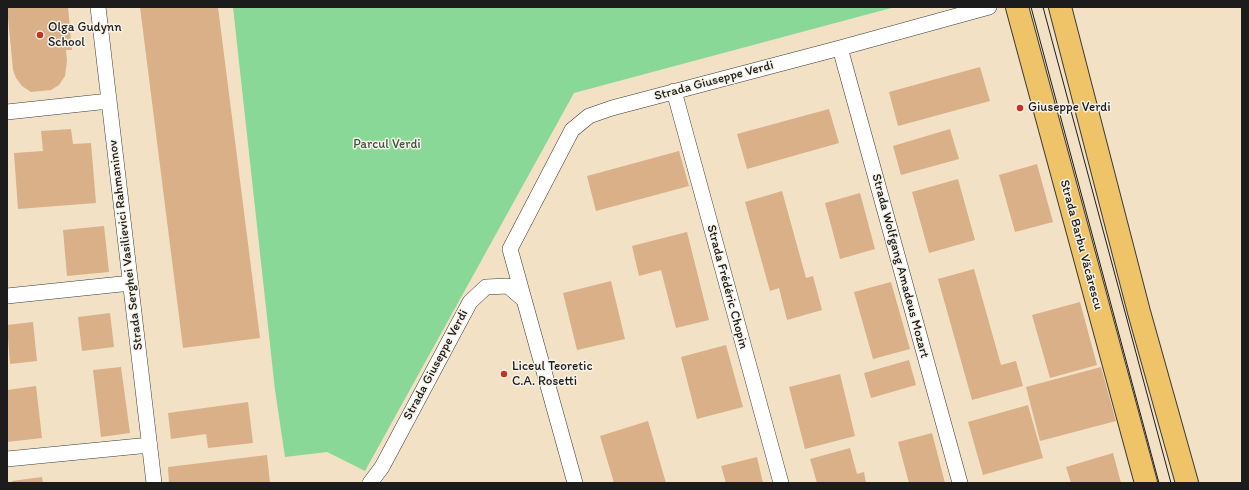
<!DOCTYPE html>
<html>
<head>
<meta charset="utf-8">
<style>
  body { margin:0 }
  #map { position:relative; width:1249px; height:490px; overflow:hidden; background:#f3e1c6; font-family:Itim,sans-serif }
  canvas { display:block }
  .frame { position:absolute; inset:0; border:8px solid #1c1c1c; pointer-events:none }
</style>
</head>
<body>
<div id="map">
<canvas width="1249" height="490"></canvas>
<div class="frame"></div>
</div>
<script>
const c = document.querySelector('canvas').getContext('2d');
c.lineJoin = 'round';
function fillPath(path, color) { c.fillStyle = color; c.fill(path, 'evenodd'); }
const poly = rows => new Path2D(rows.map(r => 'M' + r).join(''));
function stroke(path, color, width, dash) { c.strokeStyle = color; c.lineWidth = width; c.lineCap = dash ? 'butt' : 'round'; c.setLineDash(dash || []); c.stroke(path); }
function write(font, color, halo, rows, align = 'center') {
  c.font = font + ' Itim,sans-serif'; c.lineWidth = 3; c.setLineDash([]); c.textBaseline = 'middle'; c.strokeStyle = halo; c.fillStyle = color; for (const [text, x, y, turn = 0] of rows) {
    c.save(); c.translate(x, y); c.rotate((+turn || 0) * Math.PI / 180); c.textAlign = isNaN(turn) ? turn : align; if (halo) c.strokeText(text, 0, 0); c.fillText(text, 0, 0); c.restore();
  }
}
const green = poly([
  [233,7,895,7,574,93,365,471,327,452,285,457,275,390]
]);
const building = poly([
  [7,7,68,7,72,50,66,50,67,61,65,76,59,85,51,90,31,92,22,86,16,78,13,70],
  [140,7,218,7,260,338,183,348],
  [980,67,990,101,898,126,889,92],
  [829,109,839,143,747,169,737,134],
  [71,129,73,144,91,143,96,203,18,209,14,153,43,151,41,131],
  [950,129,959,159,901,175,893,146],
  [679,151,689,186,596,211,587,176],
  [1037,164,1053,222,1015,232,999,175],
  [958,179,975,240,929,253,912,192],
  [782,191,806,278,813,276,822,310,787,320,779,288,770,291,745,202],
  [860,193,875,249,840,259,825,203],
  [104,226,109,272,67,276,63,230],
  [687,232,709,320,676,328,661,270,639,276,632,246],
  [974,269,1001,365,1016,361,1023,386,972,400,938,279],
  [611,281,625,339,577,350,563,293],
  [891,282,910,349,873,359,854,292],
  [1080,302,1097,365,1050,378,1032,315],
  [110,313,114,347,82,351,78,317],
  [33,322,37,361,10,364,7,325],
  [726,345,743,407,697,419,681,357],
  [909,360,916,385,871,398,864,373],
  [121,367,130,433,101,437,93,370],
  [1101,367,1116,421,1040,441,1026,387],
  [840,374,855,436,805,449,789,387],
  [36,386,42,438,7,442,7,390],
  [248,402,253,443,208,448,206,434,171,439,168,413],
  [1028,405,1043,458,983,475,968,422],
  [648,421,666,483,614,483,600,436],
  [932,433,945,483,909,483,898,442],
  [850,448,857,474,864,472,866,483,817,483,810,459],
  [1113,453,1121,483,1071,483,1066,467],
  [267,455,270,483,169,483,168,467],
  [757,457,763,483,726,483,721,466],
  [42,477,43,483,12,483,12,481]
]);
const minor = poly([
  [98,7,154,483],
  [840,48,960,483],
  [674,91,781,483],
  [7,112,109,101],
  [7,296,131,283],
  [7,459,150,445],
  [370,483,382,467,470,302,486,287,508,286,523,299],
  [575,483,510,249,572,130,589,116,612,108,840,48,989,7]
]);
const primary = poly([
  [1017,7,1146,483],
  [1060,7,1139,312,1187,483]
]);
const tram = poly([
  [1031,7,1159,483],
  [1043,7,1171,483]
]);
const markers = [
  [40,35,4,"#c8321e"],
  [1020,108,4,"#c8321e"],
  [504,374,4,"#c8321e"]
];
const poiNames = [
  ["Olga Gudynn",48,28],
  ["School",48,43],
  ["Giuseppe Verdi",1028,108],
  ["Liceul Teoretic",512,367],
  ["C.A. Rosetti",512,382]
];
const streetNames = [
  ["Strada Giuseppe Verdi",714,81,-15],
  ["Strada Serghei Vasilievici Rahmaninov",126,245,-97],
  ["Strada Barbu Văcărescu",1081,245,75],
  ["Strada Wolfgang Amadeus Mozart",900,266,75],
  ["Strada Frédéric Chopin",727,287,75],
  ["Strada Giuseppe Verdi",436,365,-62]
];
const parkNames = [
  ["Parcul Verdi",387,145]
];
fillPath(green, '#89d898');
fillPath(building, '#d9b088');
stroke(minor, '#3c3a36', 16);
stroke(primary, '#3c3a36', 24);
stroke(minor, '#fff', 15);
stroke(primary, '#efc469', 22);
stroke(tram, '#1c1c1c', 1);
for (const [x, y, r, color] of markers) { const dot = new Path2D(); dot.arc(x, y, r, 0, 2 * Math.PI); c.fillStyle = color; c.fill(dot); stroke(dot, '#f7f3e8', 1.5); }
write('13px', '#1c1c1c', '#f7f3e8', poiNames, 'left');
write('13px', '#1c1c1c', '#f7f3e8', streetNames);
write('13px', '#3d5441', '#f7f3e8', parkNames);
</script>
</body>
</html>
